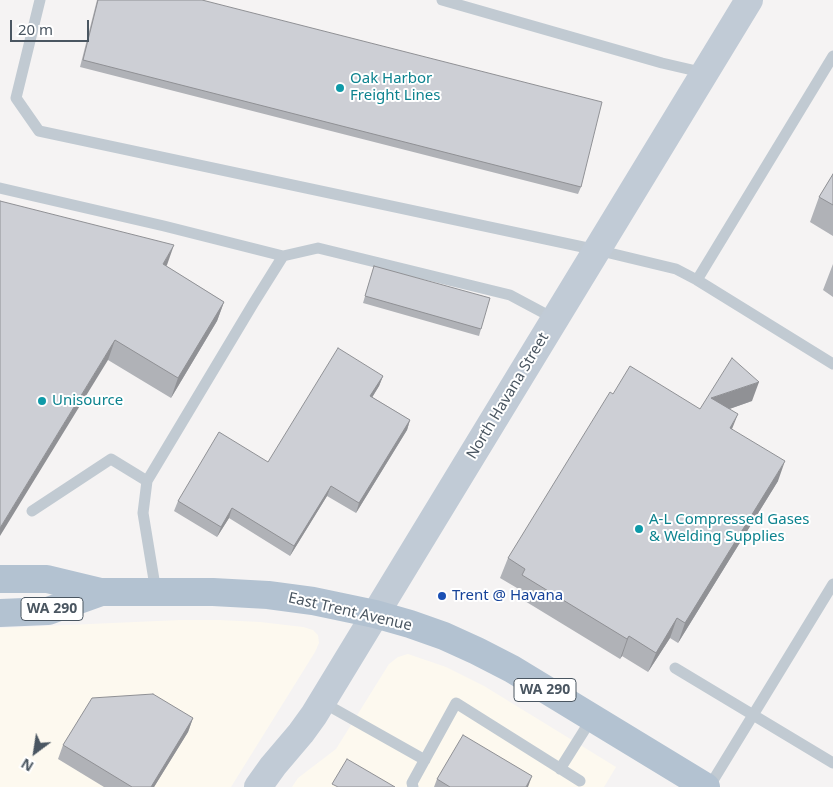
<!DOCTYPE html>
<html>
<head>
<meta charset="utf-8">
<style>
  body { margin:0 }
  #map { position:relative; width:833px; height:787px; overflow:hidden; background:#f5f3f3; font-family:"Noto Sans",sans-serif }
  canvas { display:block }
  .north { position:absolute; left:10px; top:727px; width:50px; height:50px; -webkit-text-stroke:4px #fff; paint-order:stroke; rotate:211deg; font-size:14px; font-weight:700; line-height:20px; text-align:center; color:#4a5661 }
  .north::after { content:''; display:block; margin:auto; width:18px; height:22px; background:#4a5661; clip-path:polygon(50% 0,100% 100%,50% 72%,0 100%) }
  .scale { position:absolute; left:10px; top:20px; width:79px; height:22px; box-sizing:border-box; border:2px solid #4a5661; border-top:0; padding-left:6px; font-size:15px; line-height:18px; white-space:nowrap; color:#4a5661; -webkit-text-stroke:4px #fff; paint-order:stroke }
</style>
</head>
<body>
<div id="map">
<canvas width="833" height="787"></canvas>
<div class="north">N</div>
<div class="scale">20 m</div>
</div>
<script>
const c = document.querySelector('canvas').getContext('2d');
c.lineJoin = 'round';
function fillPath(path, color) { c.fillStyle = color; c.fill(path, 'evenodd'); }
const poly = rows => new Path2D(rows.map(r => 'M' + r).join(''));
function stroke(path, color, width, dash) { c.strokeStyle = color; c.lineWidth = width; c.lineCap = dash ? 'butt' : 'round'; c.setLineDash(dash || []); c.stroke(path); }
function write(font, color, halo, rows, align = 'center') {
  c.font = font + ' "Noto Sans",sans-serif'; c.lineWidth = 4; c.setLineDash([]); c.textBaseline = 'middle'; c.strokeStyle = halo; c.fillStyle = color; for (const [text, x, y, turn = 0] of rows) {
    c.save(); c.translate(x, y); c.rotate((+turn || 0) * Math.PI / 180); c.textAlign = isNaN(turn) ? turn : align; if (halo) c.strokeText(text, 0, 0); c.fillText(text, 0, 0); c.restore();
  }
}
const commercial = poly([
  [180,620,219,620,260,622,303,627,313,630,318,635,319,643,315,652,231,787,0,787,0,628],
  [408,654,446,667,484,686,616,767,604,787,292,787,298,778,336,749,389,664,398,657]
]);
const lane = poly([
  [40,0,16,98,39,131,597,250,676,269,697,280,833,364],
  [442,0,662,63,705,73],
  [0,188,164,226,283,256,318,248,510,295,555,319],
  [697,280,833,56],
  [147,481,143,513,156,592],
  [32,511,111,459,147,481,253,304,283,256],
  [675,668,833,763],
  [322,702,425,760],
  [560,769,592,718],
  [413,787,412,783,456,703,580,781],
  [709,787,833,584]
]);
const secondary = poly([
  [258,787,273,766,301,733,314,715,749,0]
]);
const primary = poly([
  [0,579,47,579,101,592,213,592,268,595,313,601,375,614,410,624,444,636,477,651,512,669,706,787],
  [0,613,48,611,101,592]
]);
const wall = poly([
  [97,0,202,0,581,187,578,194,80,67],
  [833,174,833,236,810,222,819,197],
  [0,201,166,266,224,302,217,321,171,398,108,360],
  [833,264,833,297,823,290],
  [374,266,481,329,479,336,363,303],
  [383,376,379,386,372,397,410,420,407,430,356,513,327,496,290,556,229,518,217,537,174,511,178,501,268,462],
  [613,394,700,409,752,401,729,409,732,429,778,481,678,643,670,638,648,672,622,656,620,659,515,595,517,588,500,578,508,558],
  [193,718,188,732,154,787,104,787,58,759,63,745],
  [437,779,528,787,434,787]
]);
const shadedWall = poly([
  [174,245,167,265,155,284,163,264],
  [224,302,217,321,171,398,178,378],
  [115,340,108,360,0,536,0,528],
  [383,376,379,386,367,406,370,396],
  [759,382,752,401,704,418,711,398],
  [738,414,730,434,730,428],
  [410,420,407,430,356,513,359,503],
  [785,461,778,481,678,643,685,623],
  [331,486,327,496,290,556,294,546],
  [232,508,229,518,217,537,221,527],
  [677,618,670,638,648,672,656,653],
  [629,636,622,656,620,659,627,639],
  [193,718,188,732,154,787,151,787],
  [532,776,528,787,526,787]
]);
const building = poly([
  [98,0,202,0,602,102,581,187,83,60,98,0],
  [833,174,833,205,819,197,833,174],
  [0,201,174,245,163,264,224,302,178,378,115,340,0,528,0,201],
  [374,266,490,298,481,329,365,296,374,266],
  [338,348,383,376,370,396,410,420,359,503,331,486,294,546,232,508,221,527,178,501,219,432,268,462,338,348],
  [732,358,759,382,711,398,738,414,730,428,785,461,685,623,677,618,656,653,629,636,627,639,522,575,525,569,508,558,610,392,613,394,630,366,700,409,732,358],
  [153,694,193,718,151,787,132,787,63,745,92,698,153,694],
  [463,735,532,776,526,787,450,787,437,779,463,735],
  [347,759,395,787,338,787,332,784,347,759]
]);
const markers = [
  [340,88,5,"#0f9aa8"],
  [42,401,5,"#0f9aa8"],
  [639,529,5,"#0f9aa8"],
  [442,596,5,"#1a4fb4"]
];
const shields = [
  [52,609,62],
  [545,690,62]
];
const shieldNames = [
  ["WA 290",52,609],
  ["WA 290",545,690]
];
const cultureNames = [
  ["Oak Harbor",350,79],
  ["Freight Lines",350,96],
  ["Unisource",52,401],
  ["A-L Compressed Gases",649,520],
  ["& Welding Supplies",649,537]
];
const streetNames = [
  ["North Havana Street",508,396,-59],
  ["East Trent Avenue",350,612,13]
];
const transitNames = [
  ["Trent @ Havana",452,596]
];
fillPath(commercial, '#fdf9ef');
stroke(lane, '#c1cad2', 11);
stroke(secondary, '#c1cbd6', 28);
stroke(primary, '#b3c2d1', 28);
fillPath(wall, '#b0b2b7');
fillPath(shadedWall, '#909195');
fillPath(building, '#cdcfd5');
stroke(building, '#909195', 1);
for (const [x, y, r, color] of markers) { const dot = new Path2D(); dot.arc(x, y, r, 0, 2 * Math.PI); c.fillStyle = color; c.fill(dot); stroke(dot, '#fff', 2); }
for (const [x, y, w] of shields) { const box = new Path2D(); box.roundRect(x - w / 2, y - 11.5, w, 23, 4); c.fillStyle = '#fff'; c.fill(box); stroke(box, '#4a5661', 1); }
write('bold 14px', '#4a5661', null, shieldNames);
write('15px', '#0d838f', '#fff', cultureNames, 'left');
write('15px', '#4a5661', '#fff', streetNames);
write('15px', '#164399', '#fff', transitNames, 'left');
</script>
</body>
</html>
